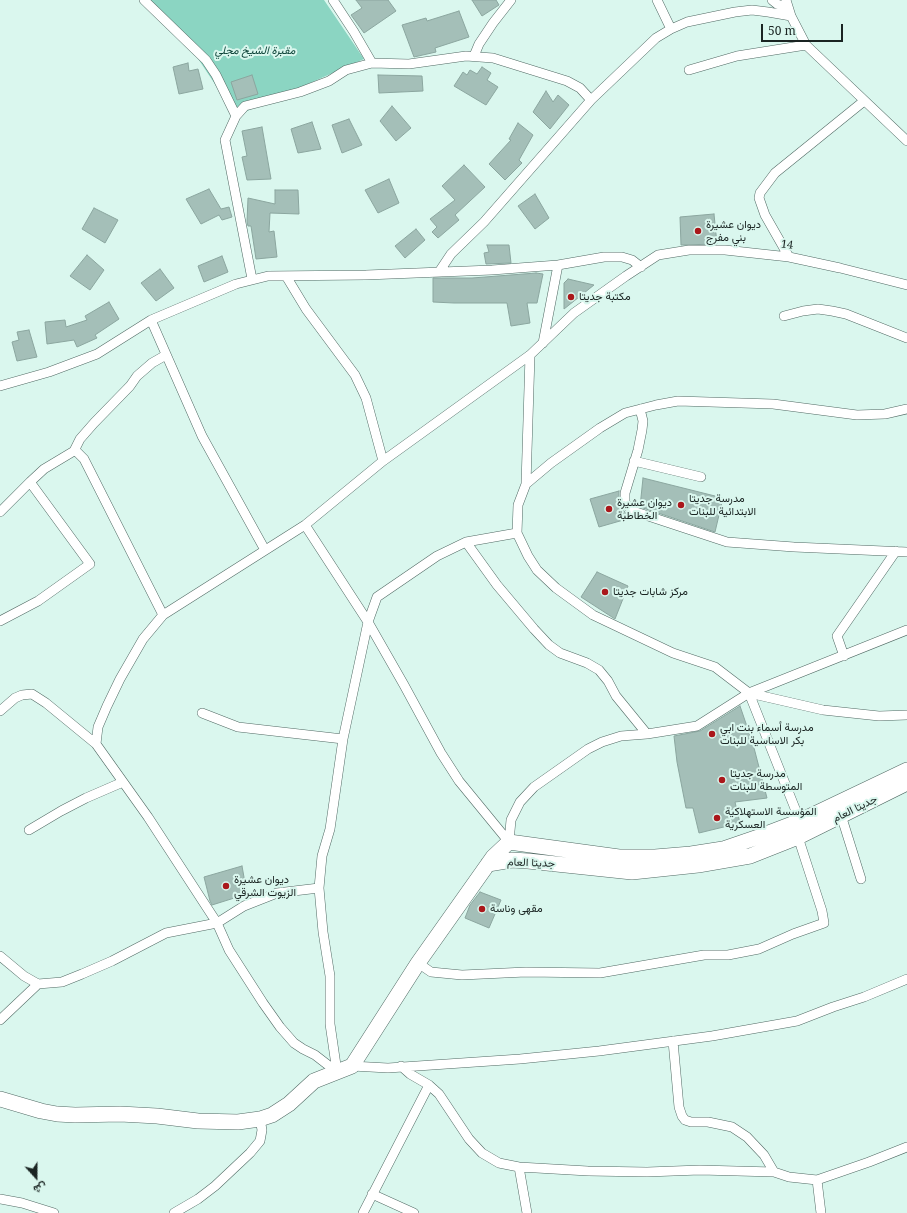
<!DOCTYPE html>
<html>
<head>
<meta charset="utf-8">
<style>
  body { margin:0 }
  #map { position:relative; width:907px; height:1213px; overflow:hidden; background:#daf7ee; font-family:"Noto Serif",Vazirmatn,serif }
  canvas { display:block }
  .north { position:absolute; left:16px; top:1157px; width:40px; height:40px; -webkit-text-stroke:3px #daf7ee; paint-order:stroke; rotate:159deg; font-size:11px; font-weight:700; line-height:16px; text-align:center; color:#1a2422 }
  .north::after { content:''; display:block; margin:auto; width:14px; height:18px; background:#1a2422; clip-path:polygon(50% 0,100% 100%,50% 72%,0 100%) }
  .scale { position:absolute; left:761px; top:24px; width:82px; height:18px; box-sizing:border-box; border:2px solid #1a2422; border-top:0; padding-left:5px; font-size:12px; line-height:14px; white-space:nowrap; color:#1a2422; -webkit-text-stroke:3px #daf7ee; paint-order:stroke }
</style>
</head>
<body>
<div id="map">
<canvas width="907" height="1213"></canvas>
<div class="north">ش</div>
<div class="scale">50 m</div>
</div>
<script>
const c = document.querySelector('canvas').getContext('2d');
c.lineJoin = 'round';
function fillPath(path, color) { c.fillStyle = color; c.fill(path, 'evenodd'); }
const poly = rows => new Path2D(rows.map(r => 'M' + r).join(''));
function stroke(path, color, width, dash) { c.strokeStyle = color; c.lineWidth = width; c.lineCap = dash ? 'butt' : 'round'; c.setLineDash(dash || []); c.stroke(path); }
function write(font, color, halo, rows, align = 'center') {
  c.font = font + ' "Noto Serif",Vazirmatn,serif'; c.lineWidth = 4; c.setLineDash([]); c.textBaseline = 'middle'; c.strokeStyle = halo; c.fillStyle = color; for (const [text, x, y, turn = 0] of rows) {
    c.save(); c.translate(x, y); c.rotate((+turn || 0) * Math.PI / 180); c.textAlign = isNaN(turn) ? turn : align; if (halo) c.strokeText(text, 0, 0); c.fillText(text, 0, 0); c.restore();
  }
}
const green = poly([
  [145,0,324,0,364,59,236,116,185,39]
]);
const building = poly([
  [356,0,388,0,396,11,364,33,351,15,362,8,356,0],
  [472,0,496,0,499,5,482,16,472,0],
  [459,11,469,37,435,48,436,52,414,57,402,25,426,18,427,21,459,11],
  [188,63,189,71,198,69,203,89,179,94,173,67,188,63],
  [482,67,491,73,487,80,498,87,486,105,454,86,463,72,467,75,470,70,477,74,482,67],
  [252,75,258,94,237,100,231,82,252,75],
  [378,75,422,76,423,91,379,93,378,75],
  [546,91,553,102,558,95,569,105,550,129,533,112,546,91],
  [392,106,411,128,396,141,380,121,392,106],
  [349,119,362,145,342,153,332,125,349,119],
  [312,122,321,149,298,153,291,129,312,122],
  [518,123,533,135,519,160,522,163,505,180,489,164,511,140,509,139,518,123],
  [262,127,271,179,247,180,242,157,247,156,242,131,262,127],
  [464,165,485,187,455,215,459,220,438,238,432,232,437,227,430,219,455,200,442,186,464,165],
  [389,179,399,203,378,213,365,190,389,179],
  [209,189,221,209,229,207,232,217,222,220,219,215,201,224,186,199,209,189],
  [275,190,298,190,299,214,270,213,269,232,274,231,277,257,256,259,251,226,248,226,247,222,248,198,275,204,275,190],
  [535,194,549,218,535,229,518,206,535,194],
  [94,208,118,220,105,243,82,229,94,208],
  [714,214,717,244,681,245,680,217,714,214],
  [416,229,425,240,405,258,395,246,416,229],
  [487,245,509,245,511,263,486,264,484,253,489,252,487,245],
  [87,255,104,270,90,290,70,276,87,255],
  [222,256,228,272,204,282,198,266,222,256],
  [160,269,174,288,156,301,141,283,160,269],
  [536,273,543,274,537,303,527,303,530,323,511,326,507,303,454,303,433,302,433,278,472,278,536,273],
  [568,279,594,285,564,309,564,283,568,279],
  [109,302,119,319,95,335,97,338,77,347,74,340,47,344,45,322,65,320,66,327,87,320,85,316,109,302],
  [29,330,37,357,17,361,12,342,19,340,17,332,29,330],
  [643,478,723,498,715,532,640,507,643,478],
  [619,491,619,505,625,512,627,519,599,527,590,499,619,491],
  [597,572,628,586,615,619,581,597,597,572],
  [740,706,753,744,767,798,735,802,740,823,699,833,693,808,686,808,677,762,674,736,700,731,740,706],
  [242,866,247,894,212,905,210,901,204,877,242,866],
  [480,892,501,900,489,928,465,918,470,905,480,892]
]);
const street = poly([
  [144,0,206,60,216,75,236,116],
  [333,0,354,32,372,63],
  [657,0,671,29],
  [772,0,777,4,788,8],
  [786,0,791,16,806,45,907,141],
  [474,56,479,44,493,23,511,0],
  [689,70,737,56,806,45],
  [789,257,765,215,759,198,760,193,775,173,864,101],
  [439,272,451,254,484,222,591,100,656,38,671,29,687,22,735,12,752,10,768,12,791,16],
  [286,276,306,309,355,375,366,398,383,461],
  [252,279,225,140,236,116,245,106,300,92,329,81,346,70,372,63,409,64,466,56,493,58,567,81,580,88,591,100],
  [784,316,803,311,818,309,832,311,846,314,907,338],
  [151,320,202,436,265,550],
  [543,343,558,265],
  [530,355,526,484,518,505,517,533,528,556,537,570,556,588,593,615,673,653,715,667,749,693,823,710,879,716,907,715],
  [0,386,49,372,97,354,151,320,236,284,268,276,366,275,492,270,558,265,604,257,622,257,632,260,641,267],
  [640,409,643,421,642,430,638,450,625,493,625,503,633,511,727,542,794,547,907,552],
  [74,451,80,439,94,423,130,386,137,376,152,363,166,355],
  [634,461,701,477],
  [526,484,551,463,600,428,625,413,656,405,678,401,773,404,857,415,885,414,907,409],
  [0,512,30,482,44,469,74,451,77,452,84,459,163,615],
  [305,525,368,622,404,685,441,753,459,781,509,842],
  [466,542,497,585,534,629,549,645,560,653,587,663,599,670,608,681,616,696,647,734],
  [0,621,38,601,90,564,30,482],
  [844,656,837,636,896,551],
  [749,693,800,821],
  [0,711,15,698,22,695,32,694,46,703,96,744],
  [202,713,238,727,343,739],
  [841,815,861,879],
  [29,830,61,811,86,798,123,782],
  [509,842,511,820,520,802,534,787,588,749,602,742,621,736,647,734,697,726,749,693,907,630],
  [0,956,24,976,38,984],
  [418,963,431,972,462,975,526,972,600,973,704,955,728,955,759,949,793,934,824,923,822,911,798,837],
  [0,1020,38,984,62,982,82,974,112,961,166,933,217,923,244,906,277,893,319,888],
  [673,1041,679,1107,682,1116,685,1120,691,1122,708,1122,732,1127,747,1137,764,1155,774,1172],
  [352,1066,388,1068,520,1059,599,1051,712,1036,797,1021,833,1007,864,997,907,979],
  [401,1066,410,1074,429,1085,439,1094,469,1139,482,1153,499,1163,519,1167,588,1171,647,1172,700,1170,774,1172,789,1177,817,1180,869,1162,907,1147],
  [337,1072,315,1055,303,1049,294,1043,280,1027,263,1003,229,950,217,923,148,817,96,744,98,727,107,706,120,679,143,639,163,615,305,525,383,461,530,355,574,313,626,276,658,255,689,250,725,250,789,257,840,268,907,285],
  [337,1072,330,1024,330,976,323,932,319,888,322,856,330,829,343,739,368,622,377,597,437,556,466,542,517,533],
  [519,1167,527,1213],
  [817,1180,821,1213],
  [372,1194,414,1213],
  [0,1199,22,1203,54,1213],
  [174,1213,198,1199,215,1186,250,1153,260,1141,262,1130,260,1119],
  [363,1213,429,1085]
]);
const primary = poly([
  [488,864,512,860,528,861,632,872,698,865,750,856,798,837,907,783],
  [0,1099,41,1111,57,1114,75,1115,120,1114,157,1116,198,1121,238,1122,260,1119,272,1115,289,1104,314,1081,352,1066,418,963,493,857,509,842,619,857,655,857,691,854,723,849,758,837,800,821,907,770]
]);
const markers = [
  [698,231,4,"#aa171b"],
  [571,297,4,"#aa171b"],
  [681,505,4,"#aa171b"],
  [609,509,4,"#aa171b"],
  [605,592,4,"#aa171b"],
  [712,734,4,"#aa171b"],
  [722,780,4,"#aa171b"],
  [717,818,4,"#aa171b"],
  [226,886,4,"#aa171b"],
  [482,909,4,"#aa171b"]
];
const parkNames = [
  ["مقبرة الشيخ مجلي",255,51]
];
const poiNames = [
  ["ديوان عشيرة",706,225],
  ["بني مفرج",706,238],
  ["مكتبة جديتا",579,297],
  ["مدرسة جديتا",689,499],
  ["الابتدائية للبنات",689,512],
  ["ديوان عشيرة",617,503],
  ["الخطاطبة",617,516],
  ["مركز شابات جديتا",613,592],
  ["مدرسة أسماء بنت ابي",720,728],
  ["بكر الاساسية للبنات",720,741],
  ["مدرسة جديتا",730,774],
  ["المتوسطة للبنات",730,787],
  ["المؤسسة الاستهلاكية",725,812],
  ["العسكرية",725,825],
  ["ديوان عشيرة",234,880],
  ["الزيوت الشرقي",234,893],
  ["مقهى وناسة",490,909]
];
const streetNames = [
  ["14",787,245,8],
  ["جديتا العام",855,809,-26],
  ["جديتا العام",531,863,2]
];
fillPath(green, '#8bd5c2');
fillPath(building, '#a4bfb8');
stroke(building, '#8ba69f', 1);
stroke(street, '#516a64', 10);
stroke(primary, '#516a64', 16);
stroke(street, '#fff', 9);
stroke(primary, '#fff', 15);
for (const [x, y, r, color] of markers) { const dot = new Path2D(); dot.arc(x, y, r, 0, 2 * Math.PI); c.fillStyle = color; c.fill(dot); stroke(dot, '#daf7ee', 1.5); }
write('italic 11px', '#0f453a', '#daf7ee', parkNames);
write('11px', '#1a2422', '#daf7ee', poiNames, 'left');
write('11px', '#1a2422', '#daf7ee', streetNames);
</script>
</body>
</html>
